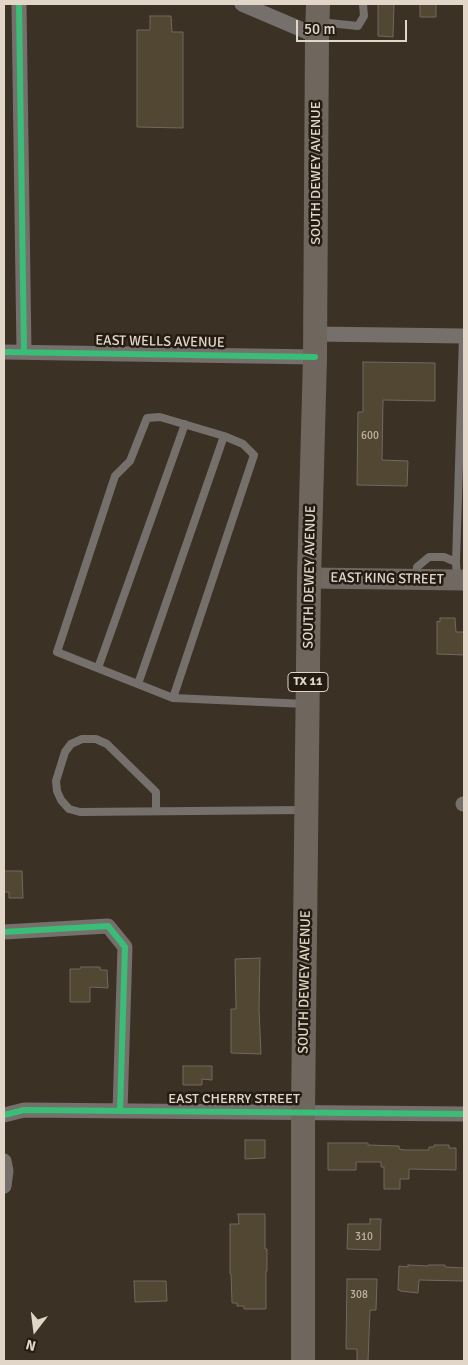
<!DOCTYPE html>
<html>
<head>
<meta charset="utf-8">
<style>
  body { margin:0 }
  #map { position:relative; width:468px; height:1365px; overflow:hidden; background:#3c3125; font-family:Signika,sans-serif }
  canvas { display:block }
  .frame { position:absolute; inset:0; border:5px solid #e2d6c9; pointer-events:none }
  .north { position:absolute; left:10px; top:1305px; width:50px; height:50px; -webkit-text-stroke:4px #241b12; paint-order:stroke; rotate:195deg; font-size:14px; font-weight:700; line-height:20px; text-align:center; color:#e2d6c9 }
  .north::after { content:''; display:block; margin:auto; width:18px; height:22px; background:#e2d6c9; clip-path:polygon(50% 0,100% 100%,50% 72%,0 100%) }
  .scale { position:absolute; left:296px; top:20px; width:111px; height:22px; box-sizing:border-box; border:2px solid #e2d6c9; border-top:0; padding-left:6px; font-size:15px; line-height:18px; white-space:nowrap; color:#e2d6c9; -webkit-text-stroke:4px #241b12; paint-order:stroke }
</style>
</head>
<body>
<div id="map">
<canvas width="468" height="1365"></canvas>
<div class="frame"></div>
<div class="north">N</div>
<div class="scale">50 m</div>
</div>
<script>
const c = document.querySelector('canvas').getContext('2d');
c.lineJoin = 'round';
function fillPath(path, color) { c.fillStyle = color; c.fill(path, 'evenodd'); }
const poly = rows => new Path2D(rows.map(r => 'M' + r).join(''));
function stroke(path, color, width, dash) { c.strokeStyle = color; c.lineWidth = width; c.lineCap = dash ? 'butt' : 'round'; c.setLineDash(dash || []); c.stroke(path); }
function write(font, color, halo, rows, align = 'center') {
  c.font = font + ' Signika,sans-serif'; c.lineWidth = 5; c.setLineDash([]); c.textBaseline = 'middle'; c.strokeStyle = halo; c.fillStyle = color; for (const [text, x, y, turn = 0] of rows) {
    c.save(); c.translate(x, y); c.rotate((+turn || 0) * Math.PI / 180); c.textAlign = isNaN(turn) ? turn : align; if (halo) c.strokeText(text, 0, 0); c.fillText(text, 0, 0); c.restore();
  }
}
const building = poly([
  [378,4,394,4,393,37,378,36,378,4],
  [420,4,436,4,436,17,420,17,420,4],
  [150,16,171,16,172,32,183,32,183,128,137,127,137,30,150,30,150,16],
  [363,362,435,363,435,401,383,400,382,460,408,461,407,486,357,485,358,412,363,412,363,362],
  [440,618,455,618,456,632,464,632,464,655,437,654,437,621,440,622,440,618],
  [4,871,22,871,23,898,9,898,9,892,4,892,4,871],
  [260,958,259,1010,261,1054,231,1053,231,1009,236,1009,235,959,260,958],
  [81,967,100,967,100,970,107,970,108,988,90,987,90,1002,70,1002,70,969,80,969,81,967],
  [183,1066,212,1066,212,1080,202,1079,202,1085,183,1085,183,1066],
  [245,1140,265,1140,265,1158,245,1159,245,1140],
  [328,1143,368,1143,368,1145,399,1146,399,1149,405,1150,429,1150,429,1147,434,1147,434,1145,449,1145,449,1148,456,1148,456,1170,409,1169,409,1179,400,1179,400,1189,384,1189,384,1167,381,1167,381,1162,356,1162,356,1170,328,1170,328,1143],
  [238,1214,265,1214,265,1249,267,1249,267,1271,266,1271,266,1309,244,1309,244,1306,237,1306,237,1303,232,1303,231,1274,230,1274,230,1224,239,1224,238,1214],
  [370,1219,381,1219,380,1250,347,1249,348,1224,370,1224,370,1219],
  [408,1265,428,1266,428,1265,445,1265,445,1267,464,1268,464,1281,419,1280,418,1293,400,1291,400,1290,398,1290,399,1266,408,1267,408,1265],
  [347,1279,377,1279,376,1310,370,1310,368,1361,357,1361,357,1349,346,1349,347,1279],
  [134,1281,166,1281,167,1301,135,1302,134,1281]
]);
const lane = poly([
  [319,22,358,26,364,16,363,4],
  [456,562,463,336],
  [416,578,417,567,429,557,444,557,456,562,457,578],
  [98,668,185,424],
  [138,684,224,436],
  [173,698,254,455,243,444,224,436,160,417,147,418,130,461,115,476,57,652,173,698,306,704],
  [156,811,156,792,107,744,96,739,82,739,71,744,65,752,56,781,57,791,61,800,69,809,80,812,304,810]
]);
const street = poly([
  [19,4,24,352],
  [242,4,317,36],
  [315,334,464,336],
  [4,352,315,357],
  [463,804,464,804],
  [4,932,108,926,125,947,120,1111],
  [4,1115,24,1110,464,1114],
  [4,1161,6,1171,4,1186]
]);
const secondary = poly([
  [309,578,464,580]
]);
const primary = poly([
  [303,1361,303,1112,309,578,315,357,317,36,318,4]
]);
const cycleway = poly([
  [19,4,24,352],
  [4,352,315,357],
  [4,932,108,926,125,947,120,1111],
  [4,1115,24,1110,464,1114]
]);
const numberNames = [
  ["600",370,436],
  ["310",364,1237],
  ["308",359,1295]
];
const shields = [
  [308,682,40]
];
const shieldNames = [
  ["TX 11",308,682]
];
const streetNames = [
  ["SOUTH DEWEY AVENUE",316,173,-90],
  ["EAST WELLS AVENUE",160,342,1],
  ["SOUTH DEWEY AVENUE",310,577,-89],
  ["EAST KING STREET",387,579,1],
  ["SOUTH DEWEY AVENUE",305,982,-89],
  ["EAST CHERRY STREET",234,1099]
];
fillPath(building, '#524732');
stroke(building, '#71695e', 1);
stroke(lane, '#76706c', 8);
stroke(street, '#76706c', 15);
stroke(secondary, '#706861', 21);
stroke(primary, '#6f675e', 24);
stroke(cycleway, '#3abd76', 6);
write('11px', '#beb2a3', null, numberNames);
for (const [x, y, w] of shields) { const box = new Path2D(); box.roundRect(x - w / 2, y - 9.5, w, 19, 4); c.fillStyle = '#241b12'; c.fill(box); stroke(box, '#e2d6c9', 1); }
write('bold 12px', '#e2d6c9', null, shieldNames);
write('14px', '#e2d6c9', '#241b12', streetNames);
</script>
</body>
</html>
